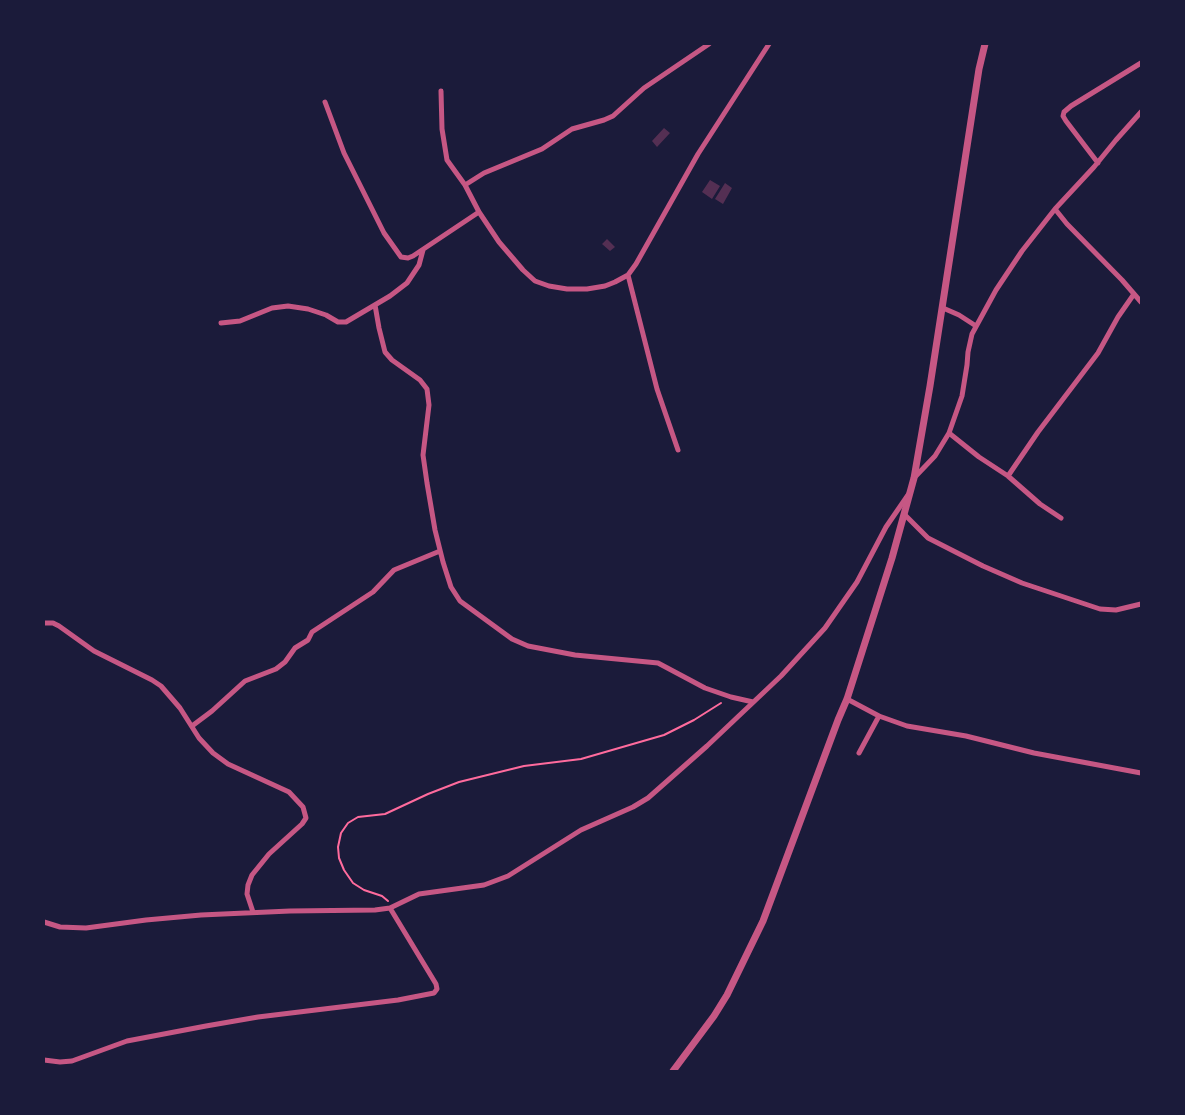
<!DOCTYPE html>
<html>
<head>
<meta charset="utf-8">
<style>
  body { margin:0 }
  #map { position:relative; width:1185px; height:1115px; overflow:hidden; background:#1b1b3a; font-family:"Sofia Sans Condensed",sans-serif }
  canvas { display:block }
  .frame { position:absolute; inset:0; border:45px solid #1b1b3a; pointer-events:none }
</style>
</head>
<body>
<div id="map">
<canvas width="1185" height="1115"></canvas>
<div class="frame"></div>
</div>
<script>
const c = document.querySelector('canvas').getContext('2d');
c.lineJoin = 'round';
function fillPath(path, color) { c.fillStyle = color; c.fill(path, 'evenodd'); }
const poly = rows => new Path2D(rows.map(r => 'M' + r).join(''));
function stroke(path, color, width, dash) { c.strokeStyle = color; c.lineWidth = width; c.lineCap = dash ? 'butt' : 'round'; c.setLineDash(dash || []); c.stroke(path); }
const building = poly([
  [664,128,670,133,657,147,652,141],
  [710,180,720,186,712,199,702,192],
  [725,183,732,188,723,204,715,199],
  [607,239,615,247,610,251,602,244]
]);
const path = poly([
  [388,901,382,896,364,890,353,883,344,870,339,858,338,847,341,833,348,823,358,817,385,814,428,794,459,782,524,766,581,759,664,735,694,720,721,703]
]);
const minor = poly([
  [441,91,442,129,447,160,465,185,479,212,499,242,523,270,535,281,549,286,567,289,587,289,605,286,615,282,628,275,636,264,698,154,769,44],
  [325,102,344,153,384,233,401,257,408,258,413,256,479,212],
  [1098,163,1066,121,1063,116,1064,112,1071,106,1141,63],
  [465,185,484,173,542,149,572,129,604,120,613,116,644,88,709,44],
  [1055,209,1067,224,1122,280,1141,302],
  [628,275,657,389,678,450],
  [375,305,379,328,385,352,392,360,420,380,427,389,429,405,423,455,427,483,435,530,443,562,451,587,460,601,512,639,528,646,575,655,658,663,705,688,731,697,753,702],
  [943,308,959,315,976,326],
  [221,323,240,321,272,308,288,306,308,309,326,315,338,322,346,322,390,296,407,283,419,265,423,250],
  [949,433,979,457,1008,476,1040,504,1061,518],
  [1008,476,1038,432,1098,353,1118,317,1134,294],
  [914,478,935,456,949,433,962,396,967,365,968,352,972,334,996,290,1022,251,1055,209,1094,167,1116,140,1141,112],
  [904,514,928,538,983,566,1022,583,1100,609,1116,610,1141,604],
  [44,623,53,623,59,626,94,651,152,680,161,686,180,708,199,738,213,753,228,764,289,792,303,807,306,818,302,824,269,854,252,875,248,885,247,894,253,912],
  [847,699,879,716,907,726,966,736,1034,753,1141,773],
  [192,726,212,711,245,681,276,669,285,662,295,648,308,640,312,632,373,592,394,570,440,551],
  [859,753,879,716],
  [44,922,60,927,86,928,146,920,201,915,290,911,375,910,390,908,419,894,484,885,508,876,581,830,633,807,648,798,707,746,781,676,825,628,857,582,886,527,908,495],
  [44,1060,60,1062,72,1061,127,1041,206,1026,258,1017,398,1000,434,993,437,989,436,984,390,908]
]);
const tertiary = poly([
  [673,1071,714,1016,727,995,763,921,838,720,847,699,892,558,914,478,930,386,979,69,985,44]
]);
fillPath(building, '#542f53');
stroke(path, '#ff6b9d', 2);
stroke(minor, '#c65784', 5);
stroke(tertiary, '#c65784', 7);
</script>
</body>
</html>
